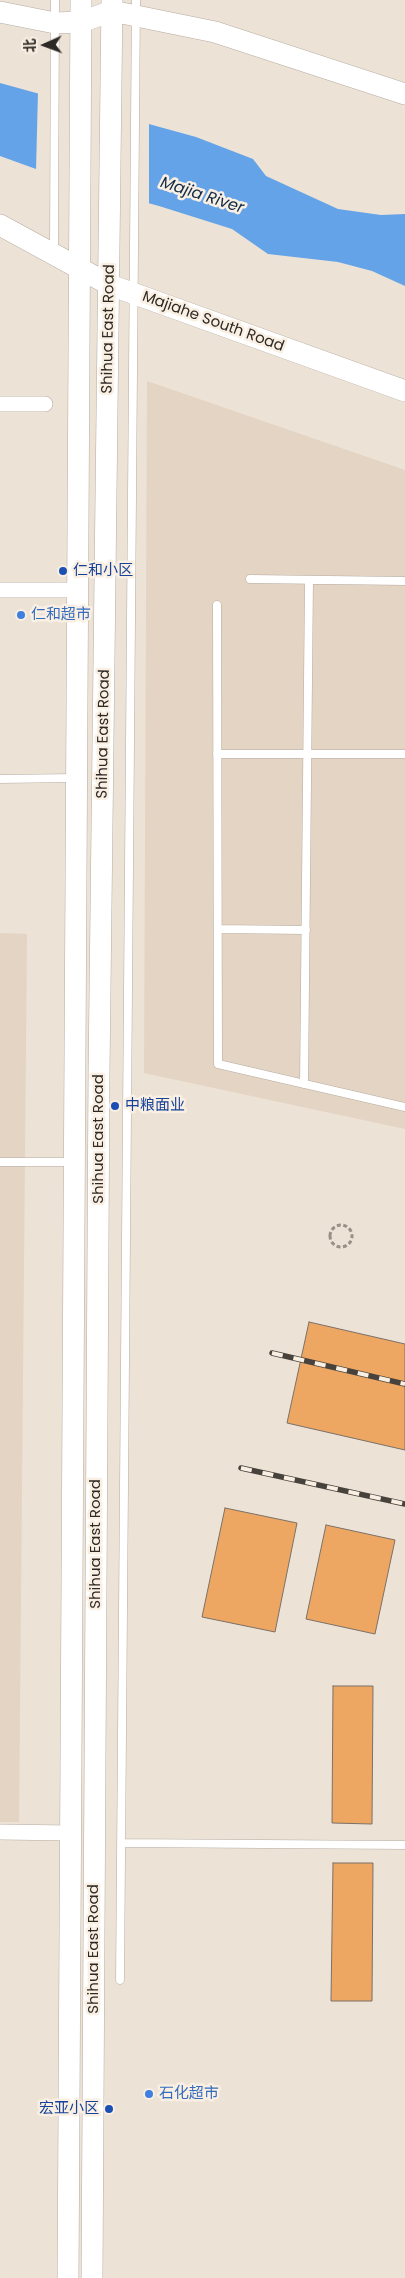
<!DOCTYPE html>
<html>
<head>
<meta charset="utf-8">
<style>
  body { margin:0 }
  #map { position:relative; width:405px; height:2278px; overflow:hidden; background:#ede2d6; font-family:Poppins,"Noto Sans SC",sans-serif }
  canvas { display:block }
  .north { position:absolute; left:20px; top:20px; width:50px; height:50px; -webkit-text-stroke:4px #faefe3; paint-order:stroke; rotate:268deg; font-size:14px; font-weight:700; line-height:20px; text-align:center; color:#2d2924 }
  .north::after { content:''; display:block; margin:auto; width:18px; height:22px; background:#2d2924; clip-path:polygon(50% 0,100% 100%,50% 72%,0 100%) }
</style>
</head>
<body>
<div id="map">
<canvas width="405" height="2278"></canvas>
<div class="north">北</div>
</div>
<script>
const c = document.querySelector('canvas').getContext('2d');
c.lineJoin = 'round';
function fillPath(path, color) { c.fillStyle = color; c.fill(path, 'evenodd'); }
const poly = rows => new Path2D(rows.map(r => 'M' + r).join(''));
function stroke(path, color, width, dash) { c.strokeStyle = color; c.lineWidth = width; c.lineCap = dash ? 'butt' : 'round'; c.setLineDash(dash || []); c.stroke(path); }
function write(font, color, halo, rows, align = 'center') {
  c.font = font + ' Poppins,"Noto Sans SC",sans-serif'; c.lineWidth = 5; c.setLineDash([]); c.textBaseline = 'middle'; c.strokeStyle = halo; c.fillStyle = color; for (const [text, x, y, turn = 0] of rows) {
    c.save(); c.translate(x, y); c.rotate((+turn || 0) * Math.PI / 180); c.textAlign = isNaN(turn) ? turn : align; if (halo) c.strokeText(text, 0, 0); c.fillText(text, 0, 0); c.restore();
  }
}
const built = poly([
  [147,381,405,470,405,1129,144,1073],
  [0,933,27,934,19,1822,0,1822]
]);
const water = poly([
  [0,83,196,137,253,159,266,176,338,209,381,215,405,214,405,286,372,271,338,262,268,254,232,229,159,206,72,182,0,156]
]);
const pier = poly([
  [38,92,149,123,149,205,71,184,36,171]
]);
const building = poly([
  [309,1322,405,1344,405,1450,287,1423,309,1322],
  [225,1508,297,1523,275,1632,202,1617,225,1508],
  [326,1525,395,1540,375,1634,306,1619,326,1525],
  [333,1686,373,1686,372,1824,332,1823,333,1686],
  [333,1863,373,1863,372,2001,331,2001,333,1863]
]);
const path = poly([
  '330 1236a11 11 0 1 1 22 0a11 11 0 1 1-22 0Z'
]);
const lane = poly([
  [54,250,55,0],
  [250,579,405,581],
  [217,605,218,1064,405,1107],
  [217,754,405,754],
  [0,779,74,778],
  [218,929,306,930],
  [304,1084,309,580],
  [0,1162,73,1162],
  [122,1843,405,1845],
  [120,1980,136,0]
]);
const street = poly([
  [0,404,45,404],
  [0,590,78,590],
  [0,1832,70,1833]
]);
const secondary = poly([
  [0,12,55,23,81,22,112,11,215,32,405,94],
  [0,225,110,285,405,391],
  [68,2278,81,0],
  [92,2278,99,1072,112,0]
]);
const rail = poly([
  [272,1353,405,1384],
  [241,1468,405,1504]
]);
const markers = [
  [63,571,5,"#1a4fb4"],
  [21,615,5,"#3f7fe0"],
  [115,1106,5,"#1a4fb4"],
  [149,2094,5,"#3f7fe0"],
  [109,2109,5,"#1a4fb4"]
];
const streetNames = [
  ["Majiahe South Road",213,322,20],
  ["Shihua East Road",109,329,-89],
  ["Shihua East Road",104,734,-89],
  ["Shihua East Road",99,1139,-90],
  ["Shihua East Road",96,1544,-90],
  ["Shihua East Road",94,1949,-90]
];
const transitNames = [
  ["仁和小区",73,571],
  ["中粮面业",125,1106],
  ["宏亚小区",99,2109,"right"]
];
const shopNames = [
  ["仁和超市",31,615],
  ["石化超市",159,2094]
];
const waterNames = [
  ["Majia River",202,196,18]
];
fillPath(built, '#e4d4c3');
fillPath(water, '#64a3e7');
fillPath(pier, '#ede2d6');
fillPath(building, '#eda762');
stroke(building, '#7b7067', 1);
stroke(lane, '#b6aca1', 9);
stroke(street, '#b6aca1', 16);
stroke(secondary, '#b6aca1', 22);
stroke(path, '#989087', 3, [4, 2.5]);
stroke(lane, '#fff', 8);
stroke(street, '#fff', 15);
stroke(secondary, '#fff', 21);
stroke(rail, '#47423c', 5.5);
stroke(rail, '#faefe3', 4, [11]);
for (const [x, y, r, color] of markers) { const dot = new Path2D(); dot.arc(x, y, r, 0, 2 * Math.PI); c.fillStyle = color; c.fill(dot); stroke(dot, '#faefe3', 2); }
write('15px', '#2d2924', '#faefe3', streetNames);
write('15px', '#164399', '#faefe3', transitNames, 'left');
write('15px', '#366cbe', '#faefe3', shopNames, 'left');
write('italic 16px', '#112b47', '#faefe3', waterNames);
</script>
</body>
</html>
